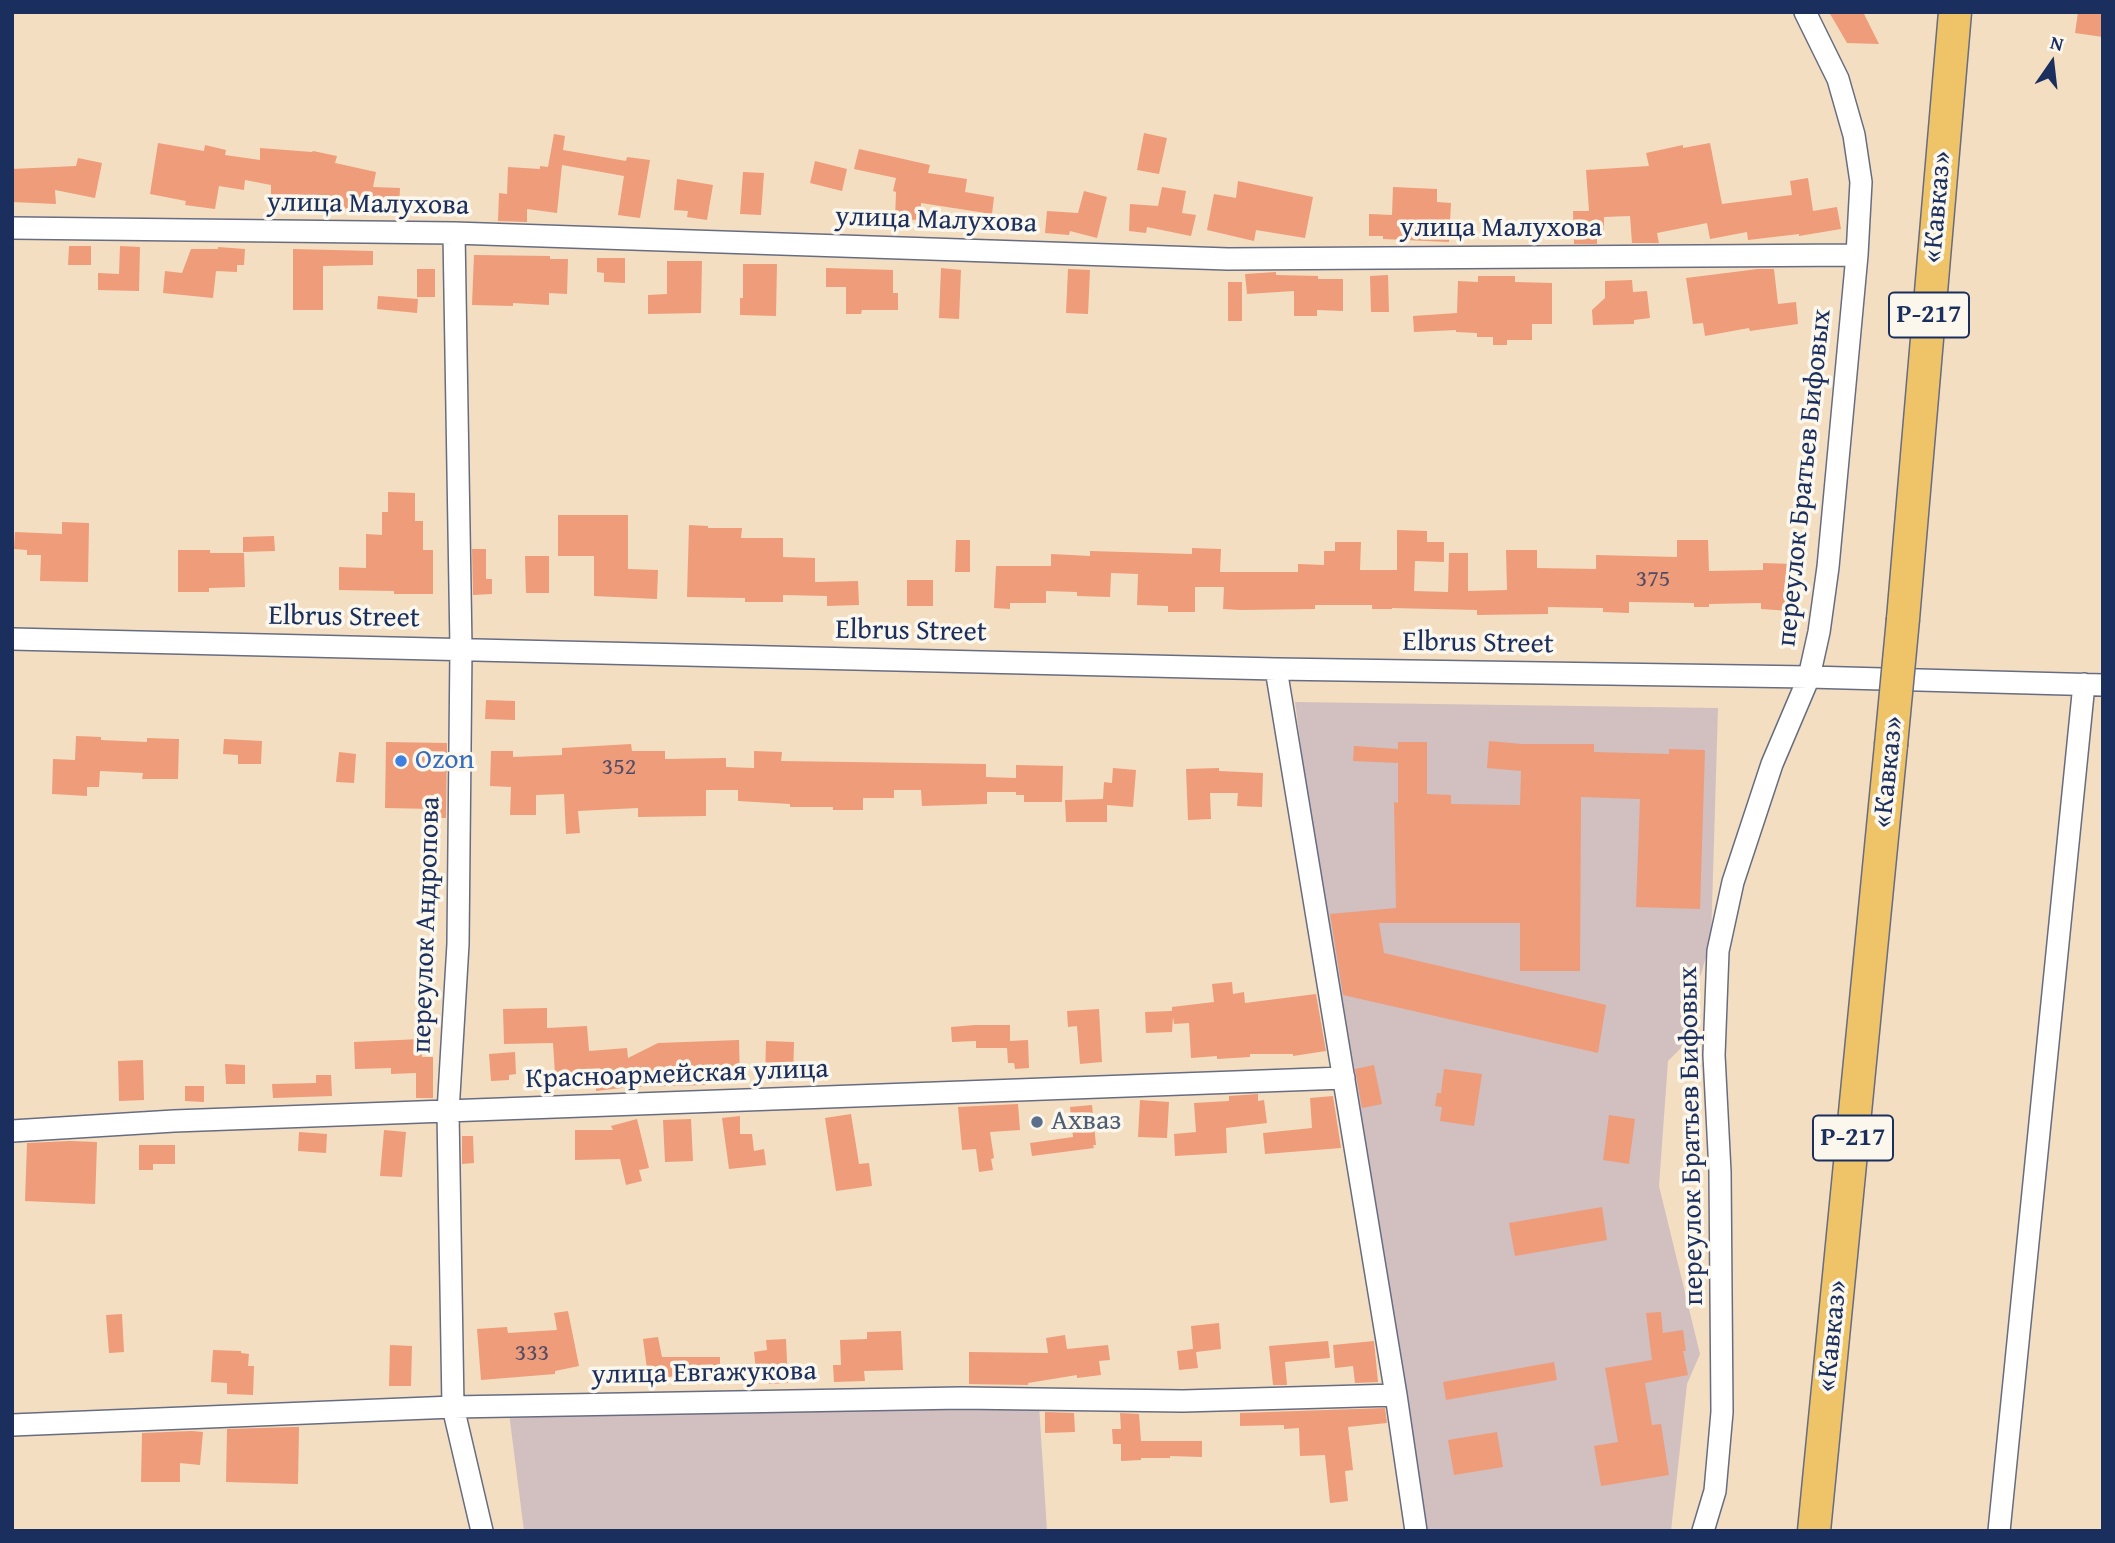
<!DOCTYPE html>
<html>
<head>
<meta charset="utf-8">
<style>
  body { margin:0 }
  #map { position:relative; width:2115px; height:1543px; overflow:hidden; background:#f3dec1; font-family:"Gentium Book Plus",serif }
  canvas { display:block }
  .frame { position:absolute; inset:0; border:14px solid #1b2f5e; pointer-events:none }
  .north { position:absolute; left:2017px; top:28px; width:70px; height:70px; -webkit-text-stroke:5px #fbf7ec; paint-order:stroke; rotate:14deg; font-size:19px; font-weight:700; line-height:28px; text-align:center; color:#1b2f5e }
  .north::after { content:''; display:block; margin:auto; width:24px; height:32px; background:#1b2f5e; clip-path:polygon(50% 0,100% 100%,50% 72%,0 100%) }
</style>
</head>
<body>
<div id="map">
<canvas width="2115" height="1543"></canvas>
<div class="frame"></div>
<div class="north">N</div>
</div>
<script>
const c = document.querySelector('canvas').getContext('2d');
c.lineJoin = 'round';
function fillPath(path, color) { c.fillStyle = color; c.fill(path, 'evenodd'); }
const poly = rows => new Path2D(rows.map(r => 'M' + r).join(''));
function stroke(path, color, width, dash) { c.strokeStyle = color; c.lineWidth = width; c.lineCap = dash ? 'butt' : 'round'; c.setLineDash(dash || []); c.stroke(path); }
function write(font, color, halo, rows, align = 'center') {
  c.font = font + ' "Gentium Book Plus",serif'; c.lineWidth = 7; c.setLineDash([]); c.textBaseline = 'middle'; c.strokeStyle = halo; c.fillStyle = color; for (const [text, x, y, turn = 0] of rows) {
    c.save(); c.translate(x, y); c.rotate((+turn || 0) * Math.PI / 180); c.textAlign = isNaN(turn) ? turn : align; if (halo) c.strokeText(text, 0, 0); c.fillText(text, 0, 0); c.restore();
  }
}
const industrial = poly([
  [1295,702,1718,708,1711,940,1695,994,1692,1037,1668,1061,1659,1186,1700,1354,1687,1384,1671,1531,1423,1531,1335,1004],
  [1039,1405,1047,1531,524,1531,509,1413]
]);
const building = poly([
  [1829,12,1863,12,1879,44,1847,43],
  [2078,12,2103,12,2103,37,2075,33],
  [1144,133,1167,138,1159,174,1137,170],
  [554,134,565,136,563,150,626,161,627,157,650,160,640,218,618,215,624,176,562,165,557,213,527,209,527,222,498,221,499,193,507,194,508,167,540,169,540,166,548,167],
  [158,143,204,151,205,145,226,150,225,155,260,160,260,148,312,152,313,151,337,156,335,163,376,172,373,187,400,188,399,208,368,207,366,216,334,210,334,213,300,210,300,206,271,206,271,185,245,180,244,190,219,186,215,209,185,205,186,201,150,194],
  [1710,143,1722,204,1792,195,1790,181,1808,178,1813,211,1837,207,1841,229,1799,236,1799,234,1748,240,1747,232,1710,239,1707,223,1657,233,1659,243,1632,243,1630,216,1604,217,1604,231,1597,231,1597,244,1574,244,1573,211,1589,211,1586,170,1649,166,1646,153,1683,145,1683,148],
  [859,149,930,165,928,173,967,179,965,192,994,197,992,214,921,203,920,220,895,219,896,192,893,191,896,178,854,169],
  [78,158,102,163,95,198,55,190,56,204,12,202,12,169,76,166],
  [815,161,847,169,842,191,810,183],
  [743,172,764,173,761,215,740,214],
  [677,179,713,185,707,220,687,217,688,211,674,210],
  [1238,181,1313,197,1305,238,1256,230,1254,241,1207,230,1214,194,1236,198],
  [1162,187,1186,191,1182,213,1196,215,1191,236,1147,227,1146,233,1129,231,1130,204,1158,206],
  [1393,187,1437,189,1437,202,1451,203,1449,242,1383,239,1383,236,1369,236,1369,214,1392,215],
  [1084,191,1107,197,1097,238,1070,231,1069,235,1045,233,1047,211,1078,213],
  [69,246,91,246,91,265,68,265],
  [120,246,140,247,139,291,98,290,98,273,119,274],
  [218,247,245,249,244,265,237,265,237,272,216,271,213,298,163,293,165,271,182,273,191,249,218,249],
  [293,249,373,251,373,265,323,266,323,310,293,310],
  [474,255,550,256,550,259,568,259,567,294,549,293,549,305,513,303,513,306,472,305],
  [597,258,625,258,625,283,604,282,604,273,597,272],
  [667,261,702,261,701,313,648,314,648,295,667,294],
  [743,264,777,264,776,316,740,315,740,298,743,298],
  [826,268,893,270,893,293,898,293,898,310,862,310,861,314,846,314,846,287,826,287],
  [941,268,961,270,959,319,939,318],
  [417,269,435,269,435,297,417,297],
  [1068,269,1090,270,1088,314,1066,313],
  [1758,269,1774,269,1778,304,1796,302,1798,324,1750,331,1749,328,1705,336,1703,323,1693,324,1686,278],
  [1276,272,1276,275,1318,276,1318,279,1343,279,1343,311,1317,310,1317,316,1294,316,1294,291,1247,294,1245,274],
  [1388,275,1389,312,1371,312,1370,276],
  [1478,276,1515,276,1515,282,1552,283,1552,324,1532,324,1532,340,1507,340,1507,345,1493,345,1493,337,1477,337,1477,333,1456,332,1456,330,1414,332,1413,316,1457,313,1458,281,1478,282],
  [1632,280,1633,292,1647,291,1650,318,1634,320,1634,324,1593,325,1592,310,1605,298,1605,281],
  [1228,282,1242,282,1242,321,1228,321],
  [378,296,418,299,417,313,377,309],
  [388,492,415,493,415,521,423,521,423,550,433,550,433,594,394,594,394,591,339,590,339,567,366,568,366,534,382,535,382,512,388,512],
  [558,515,628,515,628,569,658,570,657,599,594,596,594,556,558,556],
  [62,522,89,523,88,582,40,581,41,555,27,555,27,550,14,549,15,532,62,534],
  [689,525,708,526,708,528,742,528,741,538,783,538,783,557,815,558,815,582,858,581,859,605,827,606,827,596,783,595,783,602,745,602,745,598,687,597],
  [1397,530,1427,531,1427,542,1444,542,1444,562,1415,561,1414,591,1448,592,1449,553,1468,553,1468,591,1507,590,1506,550,1537,550,1537,568,1596,569,1596,555,1677,557,1677,540,1708,540,1709,571,1763,570,1763,563,1793,564,1791,611,1761,609,1761,603,1709,604,1709,607,1694,607,1694,603,1629,602,1629,613,1603,612,1603,608,1548,607,1548,614,1477,615,1477,610,1392,608,1392,609,1372,609,1372,605,1315,605,1315,609,1241,610,1223,609,1224,587,1195,587,1195,612,1168,612,1168,606,1137,605,1138,574,1111,573,1110,597,1077,596,1077,592,1046,591,1046,603,1010,603,1010,609,994,608,996,566,1051,566,1051,554,1090,556,1090,551,1192,554,1192,548,1221,549,1220,572,1298,572,1298,564,1324,565,1324,551,1335,551,1335,542,1361,542,1360,570,1397,570],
  [274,536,275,551,243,552,243,537],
  [956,540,970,540,970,572,955,572],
  [472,549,486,549,486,579,492,579,492,594,473,595],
  [178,550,210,550,210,553,244,553,245,587,209,588,209,592,178,592],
  [525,556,549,556,549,593,526,593],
  [907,580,933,580,933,606,907,606],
  [486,700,515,701,515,720,485,719],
  [76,736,101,737,101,740,147,742,147,738,179,739,178,779,142,779,143,773,100,771,99,787,87,787,87,796,52,794,53,759,75,760],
  [224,739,262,741,261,764,238,764,238,755,223,754],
  [1489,741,1522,744,1594,744,1594,752,1669,754,1669,749,1705,750,1700,909,1636,907,1640,799,1581,797,1580,971,1520,971,1520,923,1379,923,1384,953,1606,1005,1598,1053,1343,995,1330,914,1396,908,1394,802,1398,803,1398,763,1353,761,1354,746,1398,749,1398,742,1427,742,1427,794,1451,795,1451,804,1520,805,1521,771,1487,768],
  [386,742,447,743,446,818,434,818,434,809,385,808],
  [631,744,632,751,665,751,665,759,726,758,726,767,754,768,754,751,782,752,781,761,986,764,986,777,1016,778,1016,765,1063,766,1062,802,1024,802,1024,795,1016,795,1016,792,987,792,987,804,922,806,921,790,894,790,894,798,863,798,863,810,833,810,833,807,790,807,790,804,738,801,738,790,706,790,706,816,638,817,638,808,578,811,580,833,566,834,564,794,536,795,536,815,510,815,511,787,490,786,491,751,513,751,513,757,562,755,562,748],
  [339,752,356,754,354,783,336,782],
  [1113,768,1136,770,1133,807,1107,805,1107,822,1066,822,1065,800,1103,799,1104,782,1112,783],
  [1219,768,1219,771,1263,773,1262,807,1237,806,1238,793,1210,793,1211,819,1188,820,1186,769],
  [1232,982,1233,994,1244,992,1245,1003,1316,994,1326,1051,1293,1056,1293,1054,1250,1054,1250,1057,1217,1059,1217,1056,1191,1058,1189,1023,1174,1024,1173,1017,1172,1032,1146,1033,1145,1012,1172,1011,1172,1007,1214,1002,1212,984],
  [547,1008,547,1028,587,1026,589,1051,627,1048,628,1058,658,1043,739,1040,740,1080,706,1080,706,1085,630,1087,596,1091,595,1072,555,1074,553,1043,504,1044,503,1009],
  [1099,1009,1102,1062,1080,1064,1077,1026,1068,1027,1067,1011],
  [975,1025,1010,1025,1010,1041,1028,1040,1029,1068,1015,1069,1014,1063,1008,1063,1007,1048,976,1048,976,1041,952,1042,951,1027],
  [421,1039,422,1057,433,1057,433,1098,416,1098,416,1073,391,1074,391,1068,355,1069,354,1042],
  [766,1041,794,1042,793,1082,765,1081],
  [515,1052,516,1074,509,1075,509,1080,491,1081,489,1054],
  [143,1060,144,1100,119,1101,118,1061],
  [225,1064,245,1065,245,1084,226,1084],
  [1374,1065,1382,1104,1362,1108,1355,1069],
  [1444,1069,1482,1074,1474,1126,1440,1121,1442,1107,1435,1106,1437,1093,1441,1093],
  [316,1075,331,1075,332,1096,273,1098,272,1084,316,1083],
  [185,1086,204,1086,204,1102,185,1101],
  [1258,1094,1258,1101,1264,1100,1267,1123,1226,1128,1227,1153,1175,1156,1174,1134,1196,1132,1194,1103,1229,1101,1229,1096],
  [1333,1096,1341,1148,1265,1154,1263,1133,1312,1128,1310,1098],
  [1140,1100,1169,1102,1167,1138,1138,1137],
  [1018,1104,1020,1130,990,1132,994,1158,991,1159,993,1170,979,1172,976,1149,962,1150,958,1107],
  [1092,1105,1096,1145,1093,1145,1094,1148,1032,1156,1030,1143,1073,1137,1070,1107],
  [851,1114,859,1164,869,1163,872,1186,836,1191,825,1118],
  [1609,1115,1635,1119,1629,1164,1603,1160],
  [740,1116,740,1134,752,1134,754,1151,764,1149,766,1165,729,1169,722,1118],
  [637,1119,649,1168,639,1170,642,1181,626,1185,620,1159,575,1160,575,1130,613,1130,611,1126],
  [691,1119,693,1161,665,1162,663,1120],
  [384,1130,406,1132,402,1177,380,1176],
  [299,1132,327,1134,326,1153,298,1151],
  [462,1136,473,1136,474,1163,462,1164],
  [70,1141,97,1142,95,1204,25,1201,27,1143],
  [139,1145,175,1145,175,1164,153,1164,153,1170,139,1170],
  [1602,1207,1607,1240,1515,1256,1509,1223],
  [568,1311,579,1366,555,1371,555,1374,481,1380,477,1329,507,1327,508,1333,557,1330,554,1313],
  [1661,1312,1663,1333,1683,1330,1686,1351,1683,1351,1688,1375,1645,1383,1652,1425,1661,1424,1669,1475,1601,1486,1594,1446,1618,1442,1605,1368,1652,1360,1646,1313],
  [122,1314,124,1352,109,1353,106,1315],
  [1219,1323,1221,1349,1196,1352,1198,1368,1179,1370,1177,1351,1193,1349,1191,1326],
  [901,1331,903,1370,864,1371,865,1381,834,1382,833,1365,841,1365,840,1340,867,1339,867,1332],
  [1065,1335,1067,1349,1108,1345,1110,1360,1099,1361,1101,1375,1077,1378,1077,1375,1028,1383,1028,1385,969,1384,969,1352,1048,1353,1046,1338],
  [658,1337,662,1357,720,1357,720,1378,685,1378,685,1374,653,1380,651,1369,647,1369,643,1339],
  [786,1339,788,1383,769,1384,768,1380,757,1381,754,1352,767,1350,766,1340],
  [1328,1341,1330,1358,1285,1362,1287,1385,1273,1385,1269,1346],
  [1374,1341,1378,1382,1355,1383,1353,1366,1335,1368,1333,1345],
  [390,1345,412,1346,411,1386,389,1386],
  [213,1350,241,1351,241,1353,249,1354,248,1366,254,1366,253,1395,227,1394,227,1383,211,1382],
  [1554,1362,1557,1380,1446,1400,1443,1382],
  [1385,1408,1387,1423,1348,1427,1353,1470,1345,1471,1348,1501,1330,1503,1325,1455,1300,1456,1299,1428,1284,1429,1284,1425,1240,1426,1240,1413],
  [1045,1412,1074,1413,1075,1432,1045,1433],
  [1120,1413,1139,1414,1141,1441,1202,1441,1202,1457,1170,1456,1170,1458,1141,1458,1141,1460,1121,1461,1121,1444,1113,1444,1112,1429,1121,1429],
  [294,1427,299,1427,298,1484,226,1482,227,1429],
  [192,1431,203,1432,200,1465,180,1463,180,1482,141,1482,142,1433],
  [1497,1432,1503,1467,1454,1475,1448,1440]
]);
const minor = poly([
  [12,228,454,233,1228,259,1857,255],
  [454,233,461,648,458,944,448,1112,453,1407,482,1531],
  [12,639,1276,669,1809,677,2103,685],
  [1276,669,1396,1395,1416,1531],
  [12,1131,174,1121,1344,1078],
  [12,1425,453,1407,961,1398,1183,1401,1396,1395],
  [1703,1531,1715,1491,1722,1412,1720,1172,1714,1055,1718,951,1733,882,1772,764,1809,677,1819,632,1828,567,1857,255,1861,182,1854,135,1838,79,1805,12],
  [1999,1531,2084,684]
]);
const highway = poly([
  [1903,619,1955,12],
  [1814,1531,1891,745]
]);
const highwayBridge = poly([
  [1891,745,1903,619]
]);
const markers = [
  [401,761,7,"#3f7fe0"],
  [1037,1122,7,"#5c6f8a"]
];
const numberNames = [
  ["375",1653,580],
  ["352",619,768],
  ["333",532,1354]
];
const shields = [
  [1929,315,80],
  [1853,1138,80]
];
const shieldNames = [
  ["Р-217",1929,315],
  ["Р-217",1853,1138]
];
const streetNames = [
  ["улица Малухова",368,205,1],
  ["«Кавказ»",1938,207,-85],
  ["улица Малухова",936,221,2],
  ["улица Малухова",1501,229],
  ["переулок Братьев Бифовых",1805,478,-84],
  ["Elbrus Street",344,618,1],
  ["Elbrus Street",911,632,1],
  ["Elbrus Street",1478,644,1],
  ["«Кавказ»",1889,772,-84],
  ["переулок Андропова",427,925,-88],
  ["Красноармейская улица",677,1075,-2],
  ["переулок Братьев Бифовых",1692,1136,-91],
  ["«Кавказ»",1833,1336,-84],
  ["улица Евгажукова",704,1374,-1]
];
const shopNames = [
  ["Ozon",415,761]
];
const serviceNames = [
  ["Ахваз",1051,1122]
];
fillPath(industrial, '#d2bfc0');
fillPath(building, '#ee9c7a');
stroke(minor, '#676c81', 24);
stroke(highway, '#676c81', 35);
stroke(minor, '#fff', 21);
stroke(highway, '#efc469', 32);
stroke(highwayBridge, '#676c81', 35, []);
stroke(highwayBridge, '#efc469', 32);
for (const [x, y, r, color] of markers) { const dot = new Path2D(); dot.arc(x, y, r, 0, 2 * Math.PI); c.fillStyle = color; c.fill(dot); stroke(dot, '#fbf7ec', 2.5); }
write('24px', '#504a65', null, numberNames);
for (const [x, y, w] of shields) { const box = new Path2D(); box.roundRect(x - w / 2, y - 22.5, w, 45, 5); c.fillStyle = '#fbf7ec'; c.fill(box); stroke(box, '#1b2f5e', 2); }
write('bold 26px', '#1b2f5e', null, shieldNames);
write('28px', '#1b2f5e', '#fbf7ec', streetNames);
write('28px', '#366cbe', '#fbf7ec', shopNames, 'left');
write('28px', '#4e5e75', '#fbf7ec', serviceNames, 'left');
</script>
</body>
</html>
